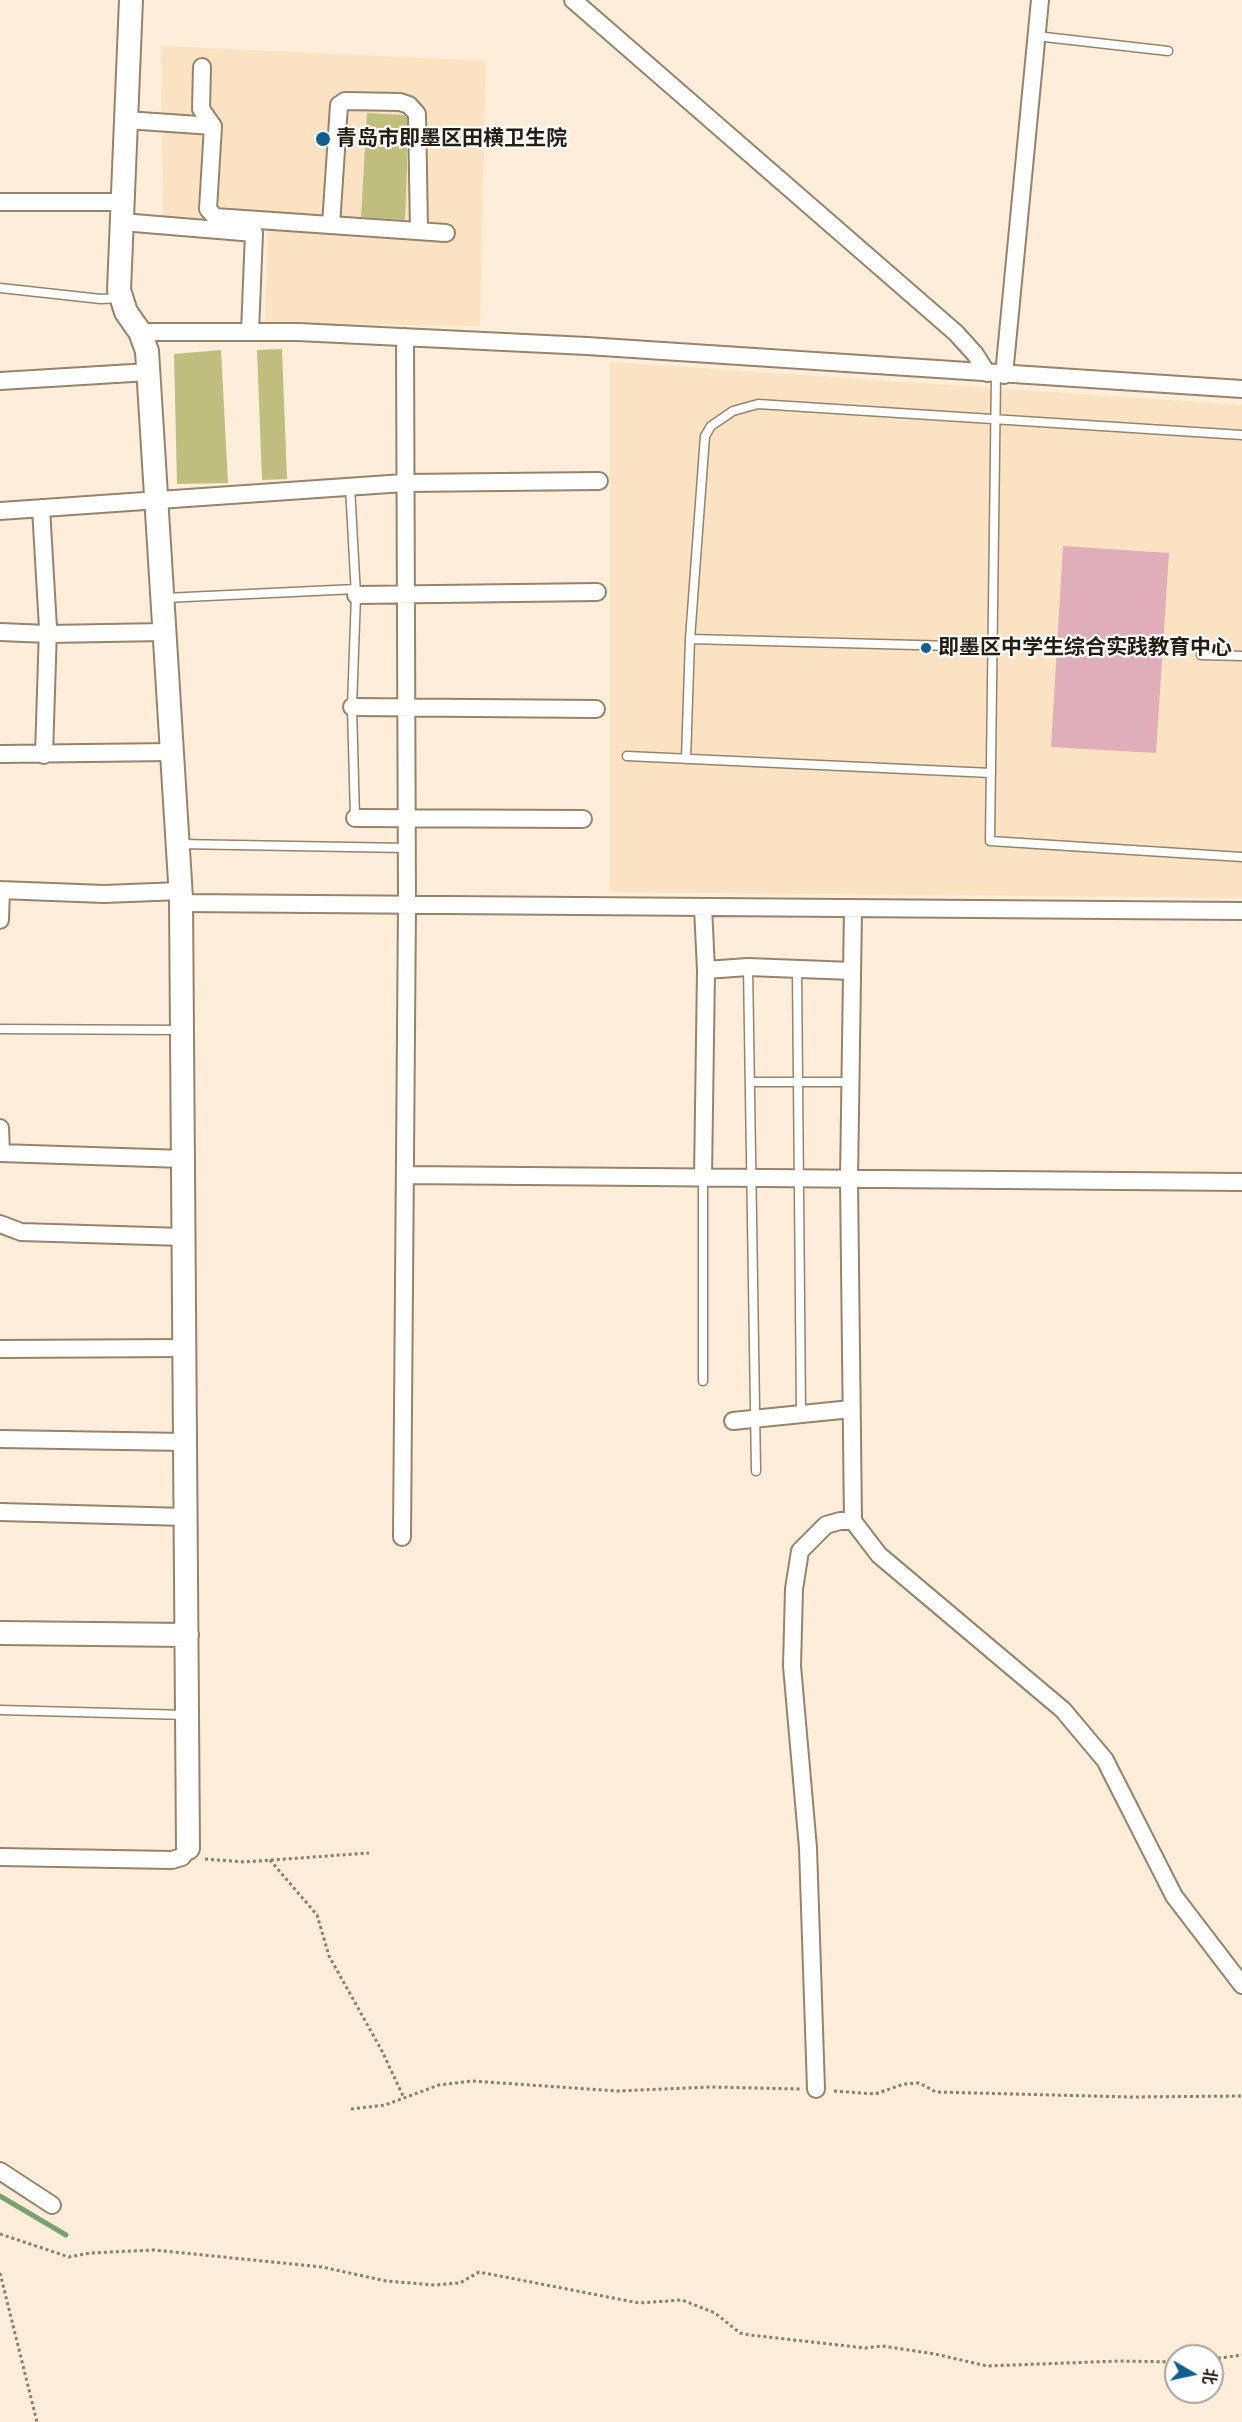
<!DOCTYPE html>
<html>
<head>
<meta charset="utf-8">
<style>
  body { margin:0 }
  #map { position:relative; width:1242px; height:2422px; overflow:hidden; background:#fdedd9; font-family:Manrope,"Noto Sans SC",sans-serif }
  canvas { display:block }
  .north { position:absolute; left:1164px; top:2344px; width:60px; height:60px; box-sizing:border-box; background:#fdfdfd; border:2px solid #a6a3a0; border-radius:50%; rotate:99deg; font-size:16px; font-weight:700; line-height:24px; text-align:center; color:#241d14 }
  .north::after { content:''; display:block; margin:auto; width:21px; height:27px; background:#125e91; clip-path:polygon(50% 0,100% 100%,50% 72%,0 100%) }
</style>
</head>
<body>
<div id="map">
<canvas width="1242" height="2422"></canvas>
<div class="north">北</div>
</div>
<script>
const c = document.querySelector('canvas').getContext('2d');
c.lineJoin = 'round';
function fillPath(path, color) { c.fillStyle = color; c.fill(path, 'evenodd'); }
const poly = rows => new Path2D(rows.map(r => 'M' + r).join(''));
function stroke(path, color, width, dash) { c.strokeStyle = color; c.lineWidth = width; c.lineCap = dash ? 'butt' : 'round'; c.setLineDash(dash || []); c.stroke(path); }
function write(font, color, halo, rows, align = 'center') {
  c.font = font + ' Manrope,"Noto Sans SC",sans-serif'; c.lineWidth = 4.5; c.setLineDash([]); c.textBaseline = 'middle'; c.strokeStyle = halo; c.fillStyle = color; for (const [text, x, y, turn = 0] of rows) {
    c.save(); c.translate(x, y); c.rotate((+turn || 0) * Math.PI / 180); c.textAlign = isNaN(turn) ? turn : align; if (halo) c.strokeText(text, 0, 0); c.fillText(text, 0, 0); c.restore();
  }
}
const built = poly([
  [161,46,486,61,480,326,265,323,268,231,163,218],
  [610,362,1242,405,1242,898,610,892]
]);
const green = poly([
  [1063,546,1169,553,1156,753,1051,747]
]);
const stream = poly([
  [0,2196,66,2235]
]);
const building = poly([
  [367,113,404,115,407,118,407,170,405,220,361,217],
  [282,349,287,479,262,480,257,350],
  [221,350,228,483,177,484,174,354]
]);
const path = poly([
  [205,1859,244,1862,369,1853],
  [270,1860,317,1915,329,1956,382,2051,404,2098],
  [834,2091,875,2094,904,2084,919,2083,936,2092,1130,2097,1242,2096],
  [351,2109,385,2105,439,2085,472,2081,617,2091,711,2087,800,2089],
  [0,2234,69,2257,90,2253,154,2250,322,2267,386,2281,434,2285,460,2283,479,2272,639,2303,682,2300,715,2313,740,2333,750,2335,865,2348,882,2346,935,2354,987,2366,1119,2361,1176,2362],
  [0,2273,37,2422],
  [1212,2359,1242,2355]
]);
const lane = poly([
  [1036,36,1168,51],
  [0,288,101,299,119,298],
  [996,374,990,841,1242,857],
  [350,487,356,595,352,707,355,818],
  [165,598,356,589],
  [690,639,992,647],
  [1201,655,1242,656],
  [627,756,991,773],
  [686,759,690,639,705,436,711,426,733,411,758,404,1242,435],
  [179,844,406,848],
  [748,967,756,1471],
  [797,969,801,1414],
  [0,1029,181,1030],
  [750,1082,850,1082],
  [703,1381,703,1178],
  [0,1710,187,1715]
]);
const street = poly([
  [573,0,956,333,975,354,987,373],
  [202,67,201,109,213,126,208,209,215,217,446,233],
  [126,120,213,126],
  [0,202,123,202],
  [122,222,254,233,250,332],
  [331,225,339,105,345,101,400,102,409,105,417,114,419,231],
  [140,332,298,332,587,346,1242,389],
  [1004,375,1040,0],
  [0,381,149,372],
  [41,508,48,628,44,755],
  [0,511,404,483,599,481],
  [356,595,597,592],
  [0,632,48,634,164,632],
  [352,707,596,709],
  [0,754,172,752],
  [355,818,583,819],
  [0,890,104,894,181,891],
  [181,903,1242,911],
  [703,907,706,970,703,1178],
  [853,908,849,1180,853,1521,879,1555,1063,1710,1105,1760,1174,1896,1242,1985],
  [0,920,1,890],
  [706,970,748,967,852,971],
  [0,1128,1,1153],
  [0,1153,183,1159],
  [405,1175,1242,1182],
  [0,1224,21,1232,183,1237],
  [0,1349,184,1348],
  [733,1421,851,1409],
  [0,1439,185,1442],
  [0,1512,186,1517],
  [402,1537,407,905,405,337],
  [0,1857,172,1860,182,1857,188,1848],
  [816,2089,808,1848,792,1666,794,1589,800,1551,826,1525,840,1521,853,1521],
  [0,2171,52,2205]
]);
const secondary = poly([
  [131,0,119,290,126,312,140,332,147,351,181,898,188,1848],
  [0,1633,187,1635]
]);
const markers = [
  [323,139,8,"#125e91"],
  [926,648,6,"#125e91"]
];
const poiNames = [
  ["青岛市即墨区田横卫生院",336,139],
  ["即墨区中学生综合实践教育中心",938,648]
];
fillPath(built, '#fbe2c2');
fillPath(green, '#dfaeb8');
stroke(stream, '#78a272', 5);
fillPath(building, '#bfbe7f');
stroke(lane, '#95836c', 11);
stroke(street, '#95836c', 20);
stroke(secondary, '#95836c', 26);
stroke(path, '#897e70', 3, [3, 3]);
stroke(lane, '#fff', 8);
stroke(street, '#fff', 16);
stroke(secondary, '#fff', 22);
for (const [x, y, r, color] of markers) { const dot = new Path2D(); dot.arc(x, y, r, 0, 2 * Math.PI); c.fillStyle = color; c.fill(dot); stroke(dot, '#fdfdfd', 2); }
write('bold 21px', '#241d14', '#fdfdfd', poiNames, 'left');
</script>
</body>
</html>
